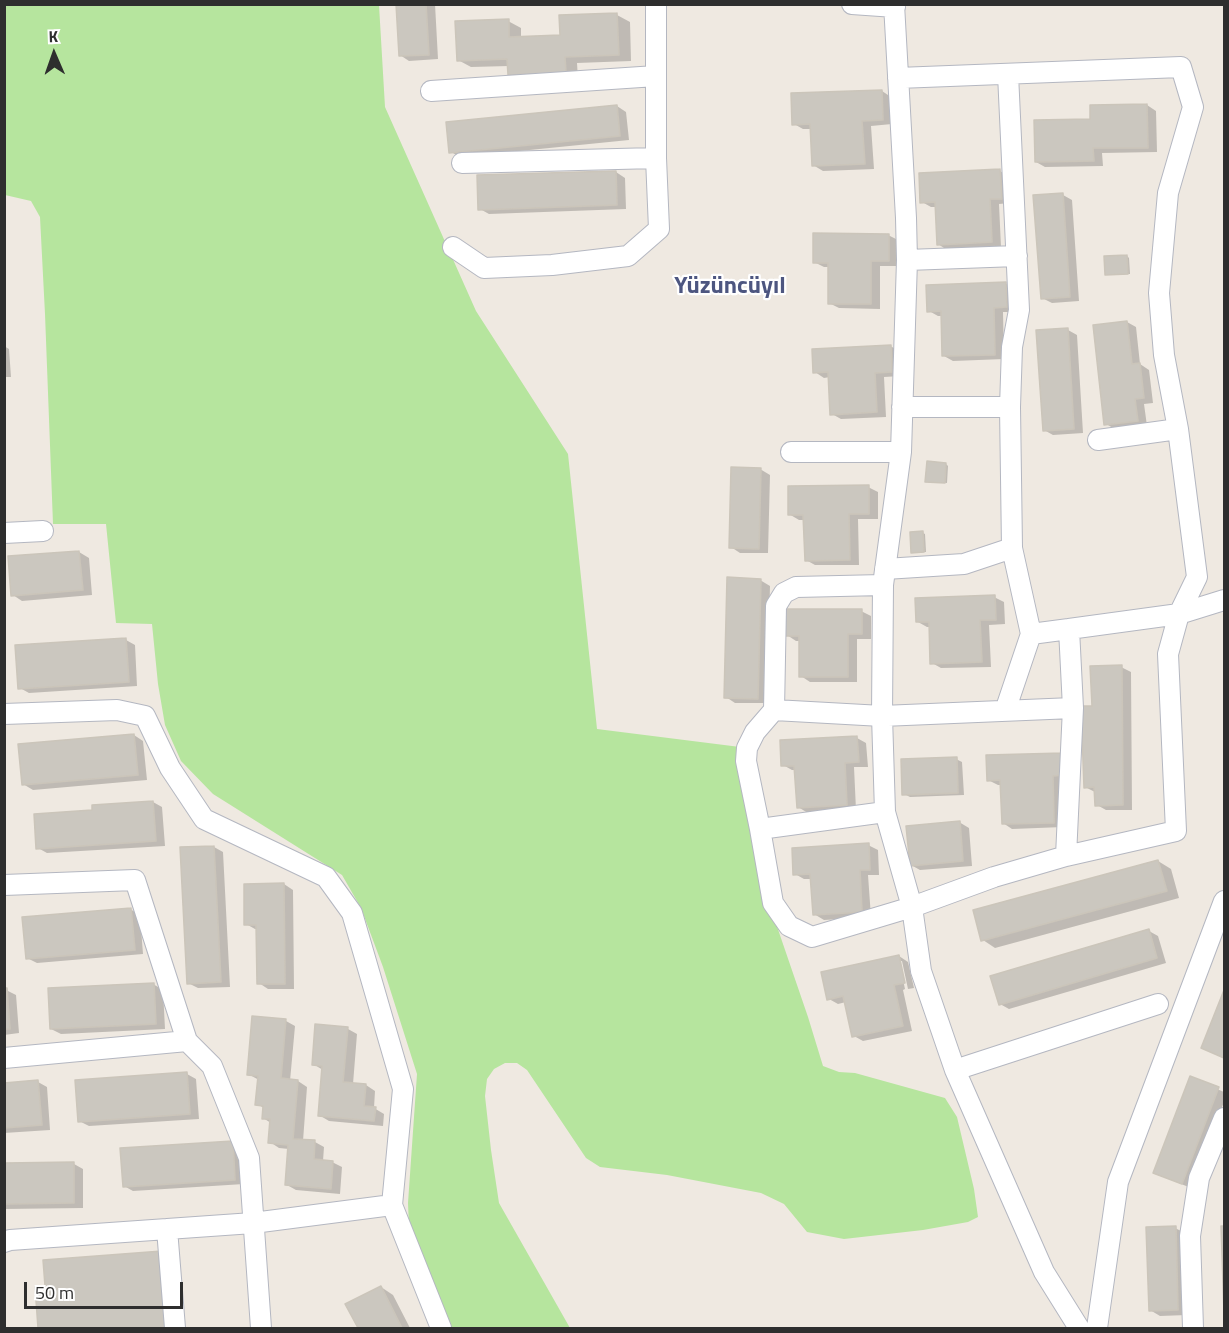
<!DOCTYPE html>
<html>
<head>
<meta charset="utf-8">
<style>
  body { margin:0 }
  #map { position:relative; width:1229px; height:1333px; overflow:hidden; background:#efe9e1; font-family:"Titillium Web",sans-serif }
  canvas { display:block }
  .frame { position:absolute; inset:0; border:6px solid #2e2e2e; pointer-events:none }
  .north { position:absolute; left:24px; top:24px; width:60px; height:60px; -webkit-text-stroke:4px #fff; paint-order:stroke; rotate:358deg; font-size:16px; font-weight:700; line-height:24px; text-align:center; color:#2e2e2e }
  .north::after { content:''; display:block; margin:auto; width:21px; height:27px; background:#2e2e2e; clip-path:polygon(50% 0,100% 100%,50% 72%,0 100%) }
  .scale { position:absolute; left:24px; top:1282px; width:159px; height:27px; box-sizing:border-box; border:3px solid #2e2e2e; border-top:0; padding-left:8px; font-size:18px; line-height:21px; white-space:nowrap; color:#2e2e2e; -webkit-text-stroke:4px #fff; paint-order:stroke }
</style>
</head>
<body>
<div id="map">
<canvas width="1229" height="1333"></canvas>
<div class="frame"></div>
<div class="north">K</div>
<div class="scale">50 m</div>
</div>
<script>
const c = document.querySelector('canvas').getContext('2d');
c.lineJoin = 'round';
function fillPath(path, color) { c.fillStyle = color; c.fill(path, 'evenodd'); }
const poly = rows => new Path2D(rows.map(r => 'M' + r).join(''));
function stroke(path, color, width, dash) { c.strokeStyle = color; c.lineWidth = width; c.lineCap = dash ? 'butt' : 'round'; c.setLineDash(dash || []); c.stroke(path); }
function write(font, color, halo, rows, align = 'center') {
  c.font = font + ' "Titillium Web",sans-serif'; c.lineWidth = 4.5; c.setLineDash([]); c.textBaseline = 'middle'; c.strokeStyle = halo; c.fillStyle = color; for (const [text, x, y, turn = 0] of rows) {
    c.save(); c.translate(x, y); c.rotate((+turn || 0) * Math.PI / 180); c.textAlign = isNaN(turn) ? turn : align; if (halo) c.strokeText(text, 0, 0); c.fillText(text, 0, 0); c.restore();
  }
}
const green = poly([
  [5,5,379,5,385,107,476,311,568,454,597,729,740,747,758,871,808,1017,823,1066,839,1072,855,1073,945,1098,957,1117,974,1189,978,1217,968,1222,923,1230,844,1239,807,1232,784,1204,761,1193,667,1175,600,1167,586,1158,527,1070,517,1063,505,1063,494,1069,487,1079,485,1096,491,1150,499,1203,570,1328,447,1328,409,1227,408,1203,417,1074,383,967,361,908,342,875,213,794,181,761,165,725,158,684,152,624,116,623,106,524,53,524,45,314,40,217,31,201,5,195]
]);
const shadow = poly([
  [397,4,435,4,438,59,409,61,400,55],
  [617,15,630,22,631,61,577,63,578,79,522,81,510,74,509,66,471,67,458,60,508,21,521,28,521,38,561,37,560,17],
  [882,91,891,97,892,124,871,126,874,169,823,171,813,165,812,129,803,129,794,124],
  [1147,105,1156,111,1157,152,1102,153,1103,166,1045,167,1036,162,1092,121],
  [617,106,626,112,629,140,460,157,451,152],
  [1000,171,1009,176,1010,203,999,204,1001,247,947,250,938,244,937,207,931,207,922,202],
  [616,172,625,178,626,209,489,214,480,209],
  [1063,195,1072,200,1079,301,1052,303,1042,298],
  [888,235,898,240,898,266,880,266,880,309,839,308,829,303,830,267,824,267,814,262],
  [1127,256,1129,258,1130,274,1109,275,1106,274],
  [1006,284,1015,289,1016,312,1003,312,1004,359,953,361,944,356,942,316,938,316,929,311],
  [1127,322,1136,327,1140,364,1149,370,1153,403,1144,404,1147,426,1115,429,1106,424],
  [1068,330,1077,335,1083,433,1053,435,1044,430],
  [4,346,9,349,11,377,4,377],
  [890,346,900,351,901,376,884,377,886,417,841,419,832,414,830,377,824,378,815,372],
  [928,463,946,464,948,466,947,483,929,482,927,481],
  [760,469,770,475,768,553,740,553,731,547],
  [868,487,878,492,878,519,858,519,859,565,815,565,806,560,805,520,799,520,789,514],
  [923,533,925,534,926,552,915,553,913,552],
  [79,552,89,558,92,595,22,601,13,595,10,558],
  [760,580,770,586,767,703,735,703,726,697],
  [994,597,1004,602,1005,624,989,625,991,667,941,668,932,663,931,627,927,627,918,622],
  [861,611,871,616,871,639,857,639,857,682,810,682,801,676,800,641,796,641,787,635],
  [126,640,135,645,137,686,29,693,20,688],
  [1121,667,1131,672,1132,810,1106,810,1097,805,1095,792,1085,787,1093,707],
  [134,735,143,741,147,780,33,790,23,784],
  [857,738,866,743,868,767,854,767,856,810,808,813,798,807,796,770,792,770,783,765],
  [1063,754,1063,827,1012,829,1003,823,1002,785,998,785,988,780],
  [956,759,962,762,964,795,910,797,904,794],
  [153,802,162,807,165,846,47,853,38,848,94,811],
  [959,822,969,828,972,866,920,870,911,865],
  [868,845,878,850,879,875,868,875,871,917,824,920,814,914,812,879,804,879,795,874],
  [214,847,223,852,230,987,198,988,188,983],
  [1158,861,1171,869,1179,898,995,948,983,940],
  [284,884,293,890,294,989,268,989,259,983,258,929,255,929,246,924],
  [130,909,140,915,143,954,37,963,27,958],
  [1149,931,1158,936,1166,963,1009,1009,1000,1004],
  [899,956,908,962,914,988,908,989,902,961,899,961,905,989,903,990,912,1031,863,1041,854,1036,846,1002,838,1004,829,999],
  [153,984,163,990,165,1029,61,1034,51,1029],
  [4,989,16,995,19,1033,4,1035],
  [1224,994,1224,1058,1203,1047],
  [286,1021,295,1026,290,1081,298,1081,307,1087,303,1141,315,1142,324,1147,323,1161,332,1162,342,1167,340,1194,296,1190,287,1185,289,1149,279,1148,270,1142,271,1123,263,1118,264,1108,257,1104,259,1080,248,1074],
  [348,1029,357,1034,353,1084,366,1085,375,1091,374,1108,384,1114,383,1126,329,1121,319,1115,323,1070,313,1064],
  [187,1074,196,1079,199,1119,89,1126,79,1121],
  [1191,1078,1224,1092,1224,1102,1191,1188,1164,1177,1155,1172],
  [38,1082,47,1087,50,1130,4,1133,4,1084],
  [232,1142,242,1148,244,1184,133,1191,124,1186],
  [4,1164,74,1164,83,1169,83,1208,4,1209],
  [1175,1228,1185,1233,1187,1315,1160,1316,1150,1310],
  [1222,1228,1224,1228,1224,1282],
  [162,1253,180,1264,185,1328,39,1328,37,1288,47,1287],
  [381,1287,393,1295,410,1328,359,1328,347,1304]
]);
const building = poly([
  [396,4,426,4,429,55,399,56,396,4],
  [617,13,619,55,565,57,566,73,508,75,507,59,457,61,455,21,509,19,509,37,560,35,559,15,617,13],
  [882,90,883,120,862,121,865,164,812,166,810,124,792,125,791,93,882,90],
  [1147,104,1148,148,1093,148,1094,161,1035,162,1034,120,1090,119,1090,105,1147,104],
  [617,105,620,136,449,153,446,122,617,105],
  [1000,169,1002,199,990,199,992,242,937,245,935,202,920,203,919,173,1000,169],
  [616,171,617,205,478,210,477,175,616,171],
  [1063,193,1070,297,1041,299,1033,195,1063,193],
  [813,233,889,234,889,261,871,261,871,304,828,304,828,263,813,263,813,233],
  [1127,255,1128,274,1105,275,1104,256,1127,255],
  [1006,282,1007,307,994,308,995,355,942,356,941,311,927,312,926,285,1006,282],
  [1127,321,1132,364,1140,363,1144,398,1135,399,1138,421,1104,425,1093,325,1127,321],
  [1068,328,1074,429,1043,431,1036,330,1068,328],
  [891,345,892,372,875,373,877,412,830,415,828,372,813,373,812,349,891,345],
  [927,461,946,463,945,483,925,482,927,461],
  [731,467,761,468,759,549,729,548,731,467],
  [869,485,869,514,849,514,850,560,805,561,803,515,788,515,788,486,869,485],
  [923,531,924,552,911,553,910,532,923,531],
  [79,551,83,590,11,596,8,556,79,551],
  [727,577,761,579,758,699,724,698,727,577],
  [995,595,996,620,980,620,982,662,930,664,929,622,916,622,915,598,995,595],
  [785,609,862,609,862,634,848,634,848,677,799,677,799,636,785,636,785,609],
  [126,638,129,682,18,689,15,645,126,638],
  [1122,665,1123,805,1095,806,1094,787,1084,788,1081,706,1092,706,1090,666,1122,665],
  [134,734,138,775,22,785,18,744,134,734],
  [857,736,859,762,845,763,847,805,797,808,794,766,781,766,780,740,857,736],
  [1063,753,1064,775,1053,776,1054,823,1002,824,1000,780,987,781,986,755,1063,753],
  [957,757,958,793,902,795,901,759,957,757],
  [153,801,156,841,36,849,34,814,92,810,92,805,153,801],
  [960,821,963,861,910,866,906,826,960,821],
  [869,843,870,870,860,870,862,912,813,915,810,874,793,875,792,848,869,843],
  [214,846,221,982,187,984,180,847,214,846],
  [1158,860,1167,891,981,941,973,910,1158,860],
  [284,883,285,984,257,984,256,925,244,925,244,884,284,883],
  [131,908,135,950,26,959,22,917,131,908],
  [1149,929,1157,958,999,1005,990,976,1149,929],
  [899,955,905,983,894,985,903,1026,852,1037,843,996,827,1000,821,972,899,955],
  [154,983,156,1024,50,1029,48,988,154,983],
  [4,988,7,988,10,1029,4,1029,4,988],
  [1224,990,1224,1058,1201,1048,1224,990],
  [252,1016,286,1019,281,1078,298,1080,293,1139,315,1140,314,1159,333,1161,331,1189,285,1185,288,1145,268,1143,270,1119,262,1119,263,1106,255,1105,258,1076,247,1075,252,1016],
  [315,1024,348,1027,343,1082,366,1084,364,1106,376,1107,374,1121,318,1116,322,1066,312,1065,315,1024],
  [187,1072,190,1114,78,1122,75,1080,187,1072],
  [1190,1076,1219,1087,1182,1184,1153,1173,1190,1076],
  [38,1080,42,1125,4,1128,4,1083,38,1080],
  [233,1141,235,1180,123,1187,120,1148,233,1141],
  [74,1162,74,1203,4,1204,4,1163,74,1162],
  [1176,1226,1178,1310,1149,1311,1146,1227,1176,1226],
  [1221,1226,1224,1226,1224,1313,1221,1226],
  [162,1251,167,1328,38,1328,35,1287,45,1286,43,1260,162,1251],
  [381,1286,402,1328,358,1328,345,1304,381,1286]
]);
const street = poly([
  [852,4,895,7],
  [894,4,906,218,907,260,901,452,883,585,882,716,885,812,912,907,921,971,955,1070,1044,1272,1079,1328],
  [1008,74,1019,310,1012,347,1010,407,1012,548,1031,634,1069,629],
  [898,78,1181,67,1193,107,1168,193,1159,293,1164,355,1178,429,1197,577,1179,614,1168,654,1176,831,1066,856,994,877,912,907,812,937,789,926,773,903,760,829,746,761,747,748,755,732,774,710,882,716,1073,708,1069,629,1179,614,1224,600],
  [431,91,656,76],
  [462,163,656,158],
  [453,247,484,268,552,265,628,256,659,229,656,158,656,4],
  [907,260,1017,256],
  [902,407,1010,407],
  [1098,440,1178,429],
  [791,452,901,452],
  [4,533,43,531],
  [885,569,964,564,1012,548],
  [774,710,776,606,784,593,796,587,883,585],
  [1005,711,1031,634],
  [4,714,117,710,145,716,170,768,204,819,326,877,352,913,403,1089,392,1205,441,1328],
  [760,829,885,812],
  [1066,856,1073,708],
  [4,885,135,880,187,1041,212,1066,249,1158,261,1328],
  [4,1058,187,1041],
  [955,1070,1158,1004],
  [167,1229,175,1328],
  [4,1242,10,1240,253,1223,392,1205],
  [1097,1328,1118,1182,1224,901],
  [1193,1328,1190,1236,1199,1178,1224,1118]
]);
const districtNames = [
  ["Yüzüncüyıl",730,287]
];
fillPath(green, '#b6e59e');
fillPath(shadow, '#0003');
fillPath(building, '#cbc7bf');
stroke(building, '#cbc5ba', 1.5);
stroke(street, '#b4b7c1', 22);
stroke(street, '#fff', 20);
write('bold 24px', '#4d5680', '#fff', districtNames);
</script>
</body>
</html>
